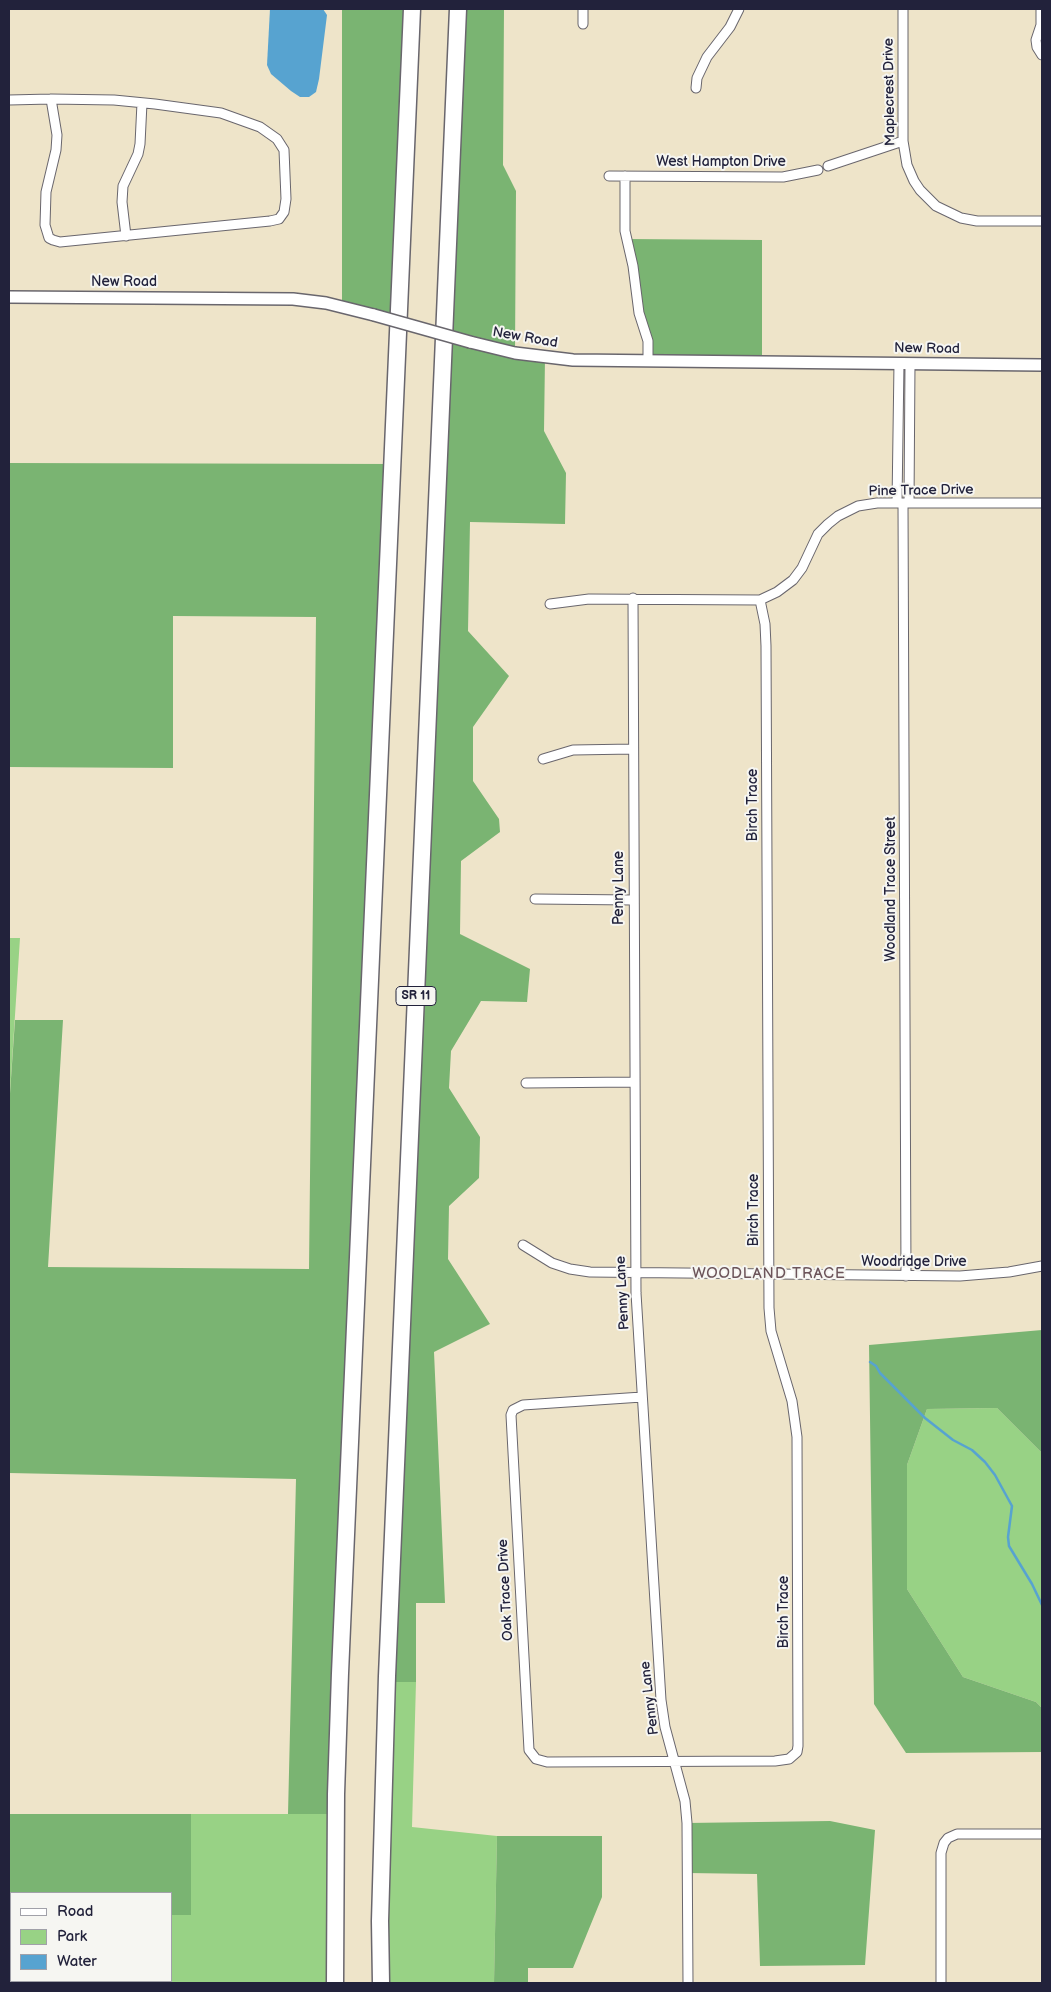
<!DOCTYPE html>
<html>
<head>
<meta charset="utf-8">
<style>
  body { margin:0 }
  #map { position:relative; width:1051px; height:1992px; overflow:hidden; background:#eee4c9; font-family:"Balsamiq Sans",sans-serif }
  canvas { display:block }
  .frame { position:absolute; inset:0; border:10px solid #22223b; pointer-events:none }
  .legend { position:absolute; left:10px; top:1892px; width:162px; height:90px; box-sizing:border-box; background:#f6f6f2; border:1px solid #a1a1a9; margin:0; padding:6px 9px; list-style:none; font-size:15px; color:#22223b }
  .legend li { display:flex; align-items:center; gap:10px; height:25px }
  .legend b { width:25px; border:1px solid #a1a1a9 }
</style>
</head>
<body>
<div id="map">
<canvas width="1051" height="1992"></canvas>
<div class="frame"></div>
<ul class="legend">
<li><b style="height:6px;background:#fff"></b>Road</li>
<li><b style="height:14px;background:#98d285"></b>Park</li>
<li><b style="height:14px;background:#57a3d0"></b>Water</li>
</ul>
</div>
<script>
const c = document.querySelector('canvas').getContext('2d');
c.lineJoin = 'round';
function fillPath(path, color) { c.fillStyle = color; c.fill(path, 'evenodd'); }
const poly = rows => new Path2D(rows.map(r => 'M' + r).join(''));
function stroke(path, color, width, dash) { c.strokeStyle = color; c.lineWidth = width; c.lineCap = dash ? 'butt' : 'round'; c.setLineDash(dash || []); c.stroke(path); }
function write(font, color, halo, rows, align = 'center') {
  c.font = font + ' "Balsamiq Sans",sans-serif'; c.lineWidth = 4; c.setLineDash([]); c.textBaseline = 'middle'; c.strokeStyle = halo; c.fillStyle = color; for (const [text, x, y, turn = 0] of rows) {
    c.save(); c.translate(x, y); c.rotate((+turn || 0) * Math.PI / 180); c.textAlign = isNaN(turn) ? turn : align; if (halo) c.strokeText(text, 0, 0); c.fillText(text, 0, 0); c.restore();
  }
}
const green = poly([
  [9,938,20,938,9,1108],
  [997,1408,1042,1453,1042,1708,1036,1702,963,1677,907,1589,907,1465,927,1409],
  [386,1682,416,1682,412,1827,497,1836,494,1983,381,1983],
  [191,1814,336,1814,335,1983,102,1983,102,1981,171,1981,171,1915,191,1915]
]);
const forest = poly([
  [342,9,412,9,399,322,342,307],
  [458,9,504,9,503,165,516,191,515,353,545,357,544,431,566,473,565,524,470,522,468,631,509,676,473,727,473,781,499,819,500,832,461,861,460,934,530,969,527,1002,481,1001,451,1051,449,1088,480,1137,479,1178,449,1206,448,1259,490,1324,434,1352,445,1603,416,1603,416,1682,386,1682],
  [626,239,762,240,762,362,648,361],
  [9,463,393,464,336,1814,288,1814,296,1479,9,1473,9,1108,15,1020,63,1020,48,1267,309,1269,316,617,173,616,173,768,9,767],
  [1042,1330,1042,1453,997,1408,927,1409,907,1465,907,1589,963,1677,1036,1702,1042,1708,1042,1752,906,1753,874,1704,869,1345],
  [9,1814,191,1814,191,1915,171,1915,171,1893,11,1893,11,1981,102,1981,102,1983,9,1983],
  [830,1821,875,1830,865,1965,760,1966,757,1874,688,1873,687,1823],
  [497,1836,602,1836,602,1897,573,1968,528,1968,528,1983,494,1983]
]);
const water = poly([
  [270,9,323,9,327,15,319,79,316,92,309,97,300,97,291,91,271,74,267,65]
]);
const stream = poly([
  [870,1362,876,1366,880,1373,925,1418,953,1440,972,1450,985,1462,995,1475,1012,1506,1008,1537,1009,1546,1032,1584,1042,1605]
]);
const minor = poly([
  [583,9,583,24],
  [903,9,903,141,907,165,914,181,920,190,936,206,961,218,977,221,1042,221],
  [1041,9,1041,25,1036,40,1037,47,1042,55],
  [696,88,697,78,707,57,730,27,739,9],
  [9,100,51,99,114,100,155,104,221,113,260,127,277,139,284,150,286,199,284,212,279,219,270,221,60,242,53,240,49,238,45,225,46,192,56,150,57,135,51,99],
  [828,166,903,141],
  [609,176,783,177,818,170],
  [625,176,625,231,633,266,639,313,648,341,648,361],
  [126,236,122,202,123,186,138,154,140,144,142,103],
  [897,503,899,363],
  [903,503,906,1276],
  [909,503,910,364],
  [633,598,636,1293,661,1700,665,1727,685,1801,687,1823,688,1983],
  [550,604,589,599,760,600,777,592,793,580,802,568,818,534,828,524,838,516,858,506,877,503,1042,503],
  [543,759,573,750,633,749],
  [535,899,633,900],
  [526,1083,634,1082],
  [523,1245,552,1263,570,1269,590,1272,960,1276,1009,1272,1042,1266],
  [642,1397,523,1405,513,1410,511,1415,529,1750,536,1759,547,1762,775,1761,789,1759,797,1752,798,1746,797,1437,792,1401,771,1331,769,1308,766,646,765,624,760,600],
  [941,1983,941,1853,944,1843,948,1838,957,1834,1042,1834]
]);
const tertiary = poly([
  [9,297,293,299,326,303,374,315],
  [470,342,515,353,573,360,1042,365]
]);
const motorway = poly([
  [335,1983,336,1794,340,1673,412,9],
  [381,1983,380,1921,387,1676,458,9]
]);
const tertiaryBridge = poly([
  [374,315,470,342]
]);
const shields = [
  [416,996,40]
];
const shieldNames = [
  ["SR 11",416,996]
];
const streetNames = [
  ["Maplecrest Drive",890,92,-91],
  ["West Hampton Drive",721,162],
  ["New Road",124,282],
  ["New Road",525,338,10],
  ["New Road",927,349,1],
  ["Pine Trace Drive",921,491,-1],
  ["Birch Trace",753,805,-90],
  ["Penny Lane",619,888,-90],
  ["Woodland Trace Street",891,889,-90],
  ["Birch Trace",754,1210,-90],
  ["Woodridge Drive",914,1262],
  ["Penny Lane",623,1293,-93],
  ["Oak Trace Drive",506,1590,-93],
  ["Birch Trace",784,1612,-90],
  ["Penny Lane",650,1698,-97]
];
const neighbourhoodNames = [
  ["WOODLAND TRACE",769,1274]
];
fillPath(green, '#98d285');
fillPath(forest, '#7ab472');
fillPath(water, '#57a3d0');
stroke(stream, '#57a3d0', 2.5);
stroke(minor, '#69666d', 11);
stroke(tertiary, '#69666d', 14);
stroke(motorway, '#69666d', 19);
stroke(minor, '#fff', 9);
stroke(tertiary, '#fff', 11);
stroke(motorway, '#fff', 16);
stroke(tertiaryBridge, '#69666d', 14, []);
stroke(tertiaryBridge, '#fff', 11);
for (const [x, y, w] of shields) { const box = new Path2D(); box.roundRect(x - w / 2, y - 9.5, w, 19, 4); c.fillStyle = '#f6f6f2'; c.fill(box); stroke(box, '#22223b', 1); }
write('bold 12px', '#22223b', null, shieldNames);
write('14px', '#22223b', '#f6f6f2', streetNames);
c.letterSpacing = '1px';
write('15px', '#6c545a', '#f6f6f2', neighbourhoodNames);
c.letterSpacing = '0px';
</script>
</body>
</html>
